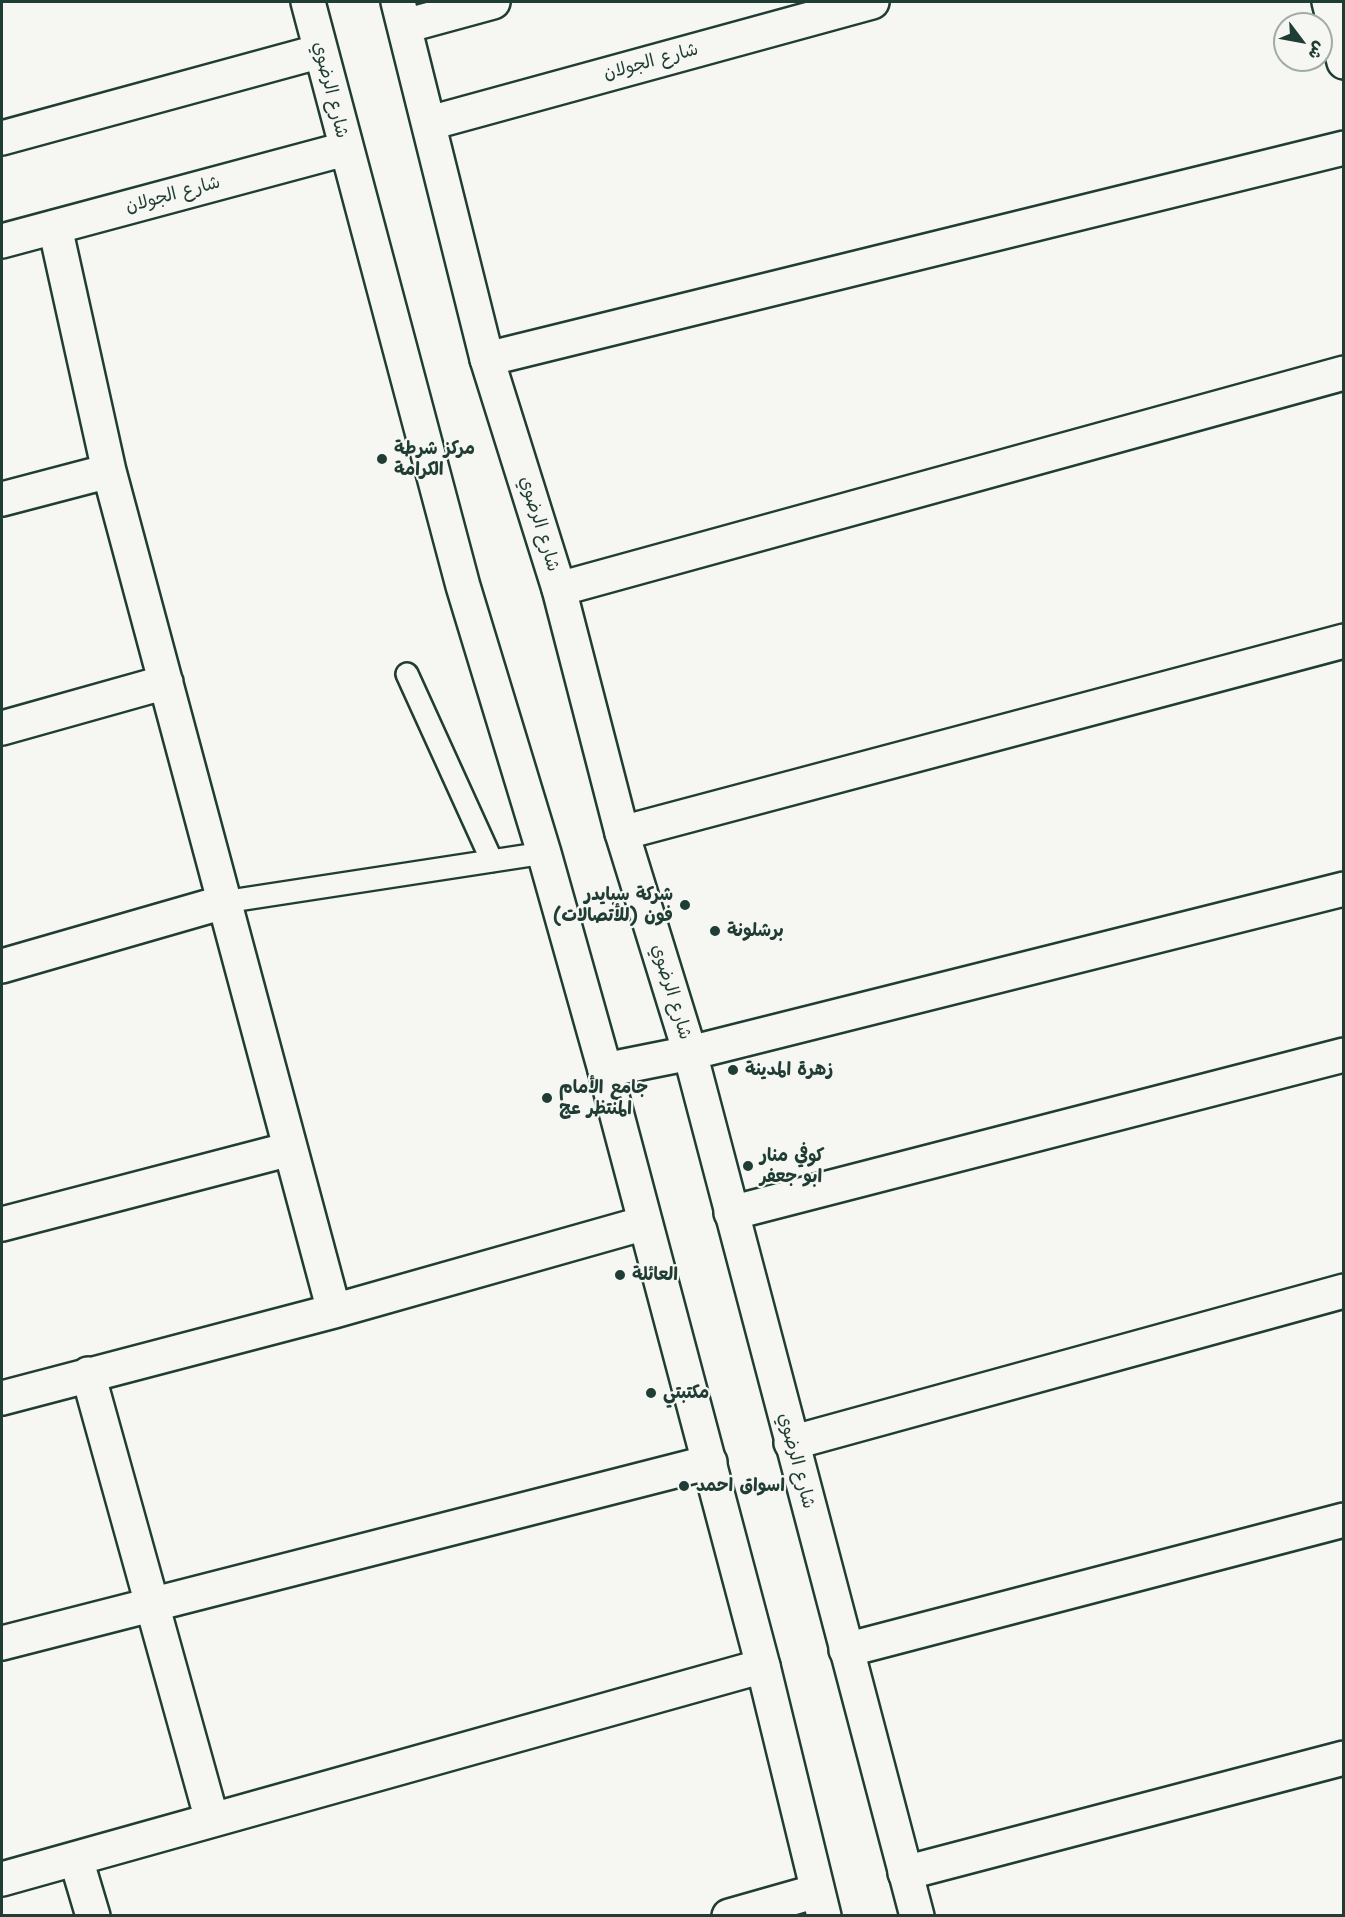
<!DOCTYPE html>
<html>
<head>
<meta charset="utf-8">
<style>
  body { margin:0 }
  #map { position:relative; width:1345px; height:1917px; overflow:hidden; background:#f6f6f2; font-family:"Shantell Sans","Playpen Sans Arabic",sans-serif }
  canvas { display:block }
  .frame { position:absolute; inset:0; border:3px solid #1f3d34; pointer-events:none }
  .north { position:absolute; left:1273px; top:12px; width:60px; height:60px; box-sizing:border-box; background:#f6f6f2; border:2px solid #a0aca6; border-radius:50%; rotate:122deg; font-size:16px; font-weight:700; line-height:24px; text-align:center; color:#1f3d34 }
  .north::after { content:''; display:block; margin:auto; width:21px; height:27px; background:#1f3d34; clip-path:polygon(50% 0,100% 100%,50% 72%,0 100%) }
</style>
</head>
<body>
<div id="map">
<canvas width="1345" height="1917"></canvas>
<div class="frame"></div>
<div class="north">ش</div>
</div>
<script>
const c = document.querySelector('canvas').getContext('2d');
c.lineJoin = 'round';
const poly = rows => new Path2D(rows.map(r => 'M' + r).join(''));
function stroke(path, color, width, dash) { c.strokeStyle = color; c.lineWidth = width; c.lineCap = dash ? 'butt' : 'round'; c.setLineDash(dash || []); c.stroke(path); }
function write(font, color, halo, rows, align = 'center') {
  c.font = font + ' "Shantell Sans","Playpen Sans Arabic",sans-serif'; c.lineWidth = 4.5; c.setLineDash([]); c.textBaseline = 'middle'; c.strokeStyle = halo; c.fillStyle = color; for (const [text, x, y, turn = 0] of rows) {
    c.save(); c.translate(x, y); c.rotate((+turn || 0) * Math.PI / 180); c.textAlign = isNaN(turn) ? turn : align; if (halo) c.strokeText(text, 0, 0); c.fillText(text, 0, 0); c.restore();
  }
}
const lane = poly([
  [407,674,492,861],
  [224,902,544,853]
]);
const street = poly([
  [1329,2,1344,62],
  [55,227,109,471,334,1311],
  [487,359,1344,148],
  [2,499,109,471],
  [559,589,1344,373],
  [2,728,166,682],
  [622,833,1344,641],
  [2,966,224,902],
  [605,1070,690,1053,1344,889],
  [731,1213,1344,1055],
  [2,1224,290,1149],
  [88,1374,212,1820],
  [2,1398,334,1311,645,1223],
  [791,1443,1344,1291],
  [2,1643,710,1462],
  [846,1650,1344,1520],
  [76,1859,93,1916],
  [905,1873,1344,1758],
  [2,1879,763,1666],
  [729,1916,817,1891]
]);
const secondary = poly([
  [308,2,463,586,544,853,605,1070,763,1666,824,1916],
  [398,2,487,359,559,589,622,833,690,1053,917,1916],
  [405,26,493,2],
  [430,123,872,2],
  [2,138,321,51],
  [2,241,345,149]
]);
const markers = [
  [382,459,6,"#1f3d34"],
  [685,905,6,"#1f3d34"],
  [715,931,6,"#1f3d34"],
  [733,1070,6,"#1f3d34"],
  [547,1098,6,"#1f3d34"],
  [748,1166,6,"#1f3d34"],
  [620,1275,6,"#1f3d34"],
  [651,1393,6,"#1f3d34"],
  [684,1486,6,"#1f3d34"]
];
const streetNames = [
  ["شارع الجولان",651,62,-15],
  ["شارع الرضوي",330,90,76],
  ["شارع الجولان",173,195,-15],
  ["شارع الرضوي",539,524,73],
  ["شارع الرضوي",671,992,73],
  ["شارع الرضوي",796,1461,75]
];
const poiNames = [
  ["مركز شرطة",394,449],
  ["الكرامة",394,470],
  ["شركة سبايدر",673,895,"right"],
  ["فون (للأتصالات)",673,916,"right"],
  ["برشلونة",727,931],
  ["زهرة المدينة",745,1070],
  ["جامع الأمام",559,1088],
  ["المنتظر عج",559,1109],
  ["كوفي منار",760,1156],
  ["ابو جعفر",760,1177],
  ["العائلة",632,1275],
  ["مكتبتي",663,1393],
  ["اسواق احمد",696,1486]
];
stroke(lane, '#1f3d34', 26);
stroke(street, '#1f3d34', 38);
stroke(secondary, '#1f3d34', 38);
stroke(lane, '#f6f6f2', 21);
stroke(street, '#f6f6f2', 33);
stroke(secondary, '#f6f6f2', 33);
for (const [x, y, r, color] of markers) { const dot = new Path2D(); dot.arc(x, y, r, 0, 2 * Math.PI); c.fillStyle = color; c.fill(dot); stroke(dot, '#f6f6f2', 2); }
write('18px', '#1f3d34', '#f6f6f2', streetNames);
write('bold 18px', '#1f3d34', '#f6f6f2', poiNames, 'left');
</script>
</body>
</html>
